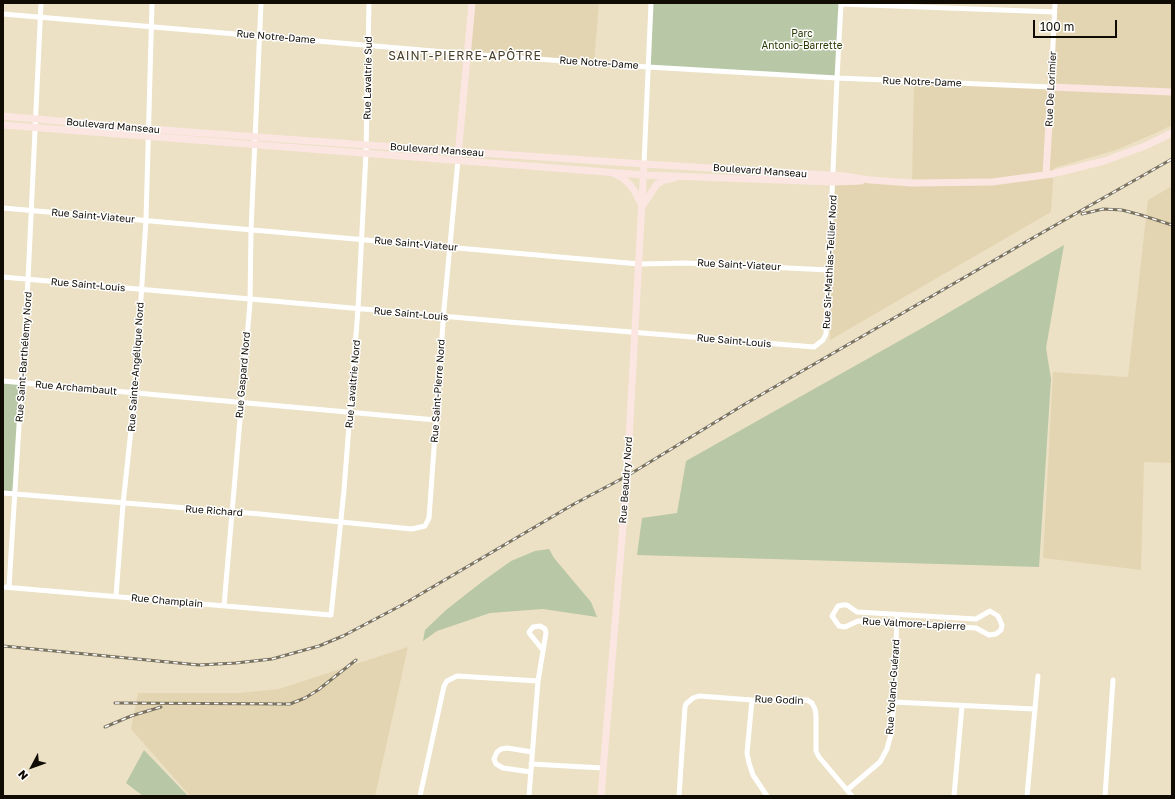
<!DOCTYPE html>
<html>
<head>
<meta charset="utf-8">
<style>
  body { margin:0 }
  #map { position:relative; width:1175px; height:799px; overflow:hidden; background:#ece1c5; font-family:"Golos Text",sans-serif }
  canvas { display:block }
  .frame { position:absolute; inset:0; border:4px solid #100c04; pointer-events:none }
  .north { position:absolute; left:12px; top:747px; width:40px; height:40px; -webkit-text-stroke:3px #fff; paint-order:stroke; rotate:229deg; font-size:11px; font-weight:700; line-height:16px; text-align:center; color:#100c04 }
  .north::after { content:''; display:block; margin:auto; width:14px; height:18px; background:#100c04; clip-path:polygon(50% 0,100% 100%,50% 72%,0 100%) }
  .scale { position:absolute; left:1033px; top:20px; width:84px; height:18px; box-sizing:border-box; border:2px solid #100c04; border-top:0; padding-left:5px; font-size:12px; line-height:14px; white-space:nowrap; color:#100c04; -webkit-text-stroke:3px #fff; paint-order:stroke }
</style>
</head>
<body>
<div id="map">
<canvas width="1175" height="799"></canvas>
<div class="frame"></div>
<div class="north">N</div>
<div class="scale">100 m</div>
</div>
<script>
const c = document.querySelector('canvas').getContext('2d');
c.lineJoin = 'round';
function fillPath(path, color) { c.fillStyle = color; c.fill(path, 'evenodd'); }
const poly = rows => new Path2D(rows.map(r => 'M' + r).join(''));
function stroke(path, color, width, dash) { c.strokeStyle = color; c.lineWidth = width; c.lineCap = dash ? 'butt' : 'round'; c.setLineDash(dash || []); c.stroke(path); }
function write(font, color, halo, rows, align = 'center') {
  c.font = font + ' "Golos Text",sans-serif'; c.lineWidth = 3; c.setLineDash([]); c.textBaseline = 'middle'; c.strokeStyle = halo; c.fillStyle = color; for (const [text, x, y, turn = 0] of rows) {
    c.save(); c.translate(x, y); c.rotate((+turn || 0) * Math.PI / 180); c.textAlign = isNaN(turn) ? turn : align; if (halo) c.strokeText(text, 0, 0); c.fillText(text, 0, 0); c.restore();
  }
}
const built = poly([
  [472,3,599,3,594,63,468,54],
  [1057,3,1172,3,1172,125,1156,133,1116,150,1054,168,1051,212,830,340,833,182,870,180,912,183,914,81,1053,85],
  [1172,186,1172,463,1144,462,1141,570,1043,558,1053,372,1128,377,1148,200],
  [408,647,375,796,190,796,131,729,138,693,239,693,279,689]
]);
const green = poly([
  [651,3,841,3,837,78,648,67],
  [1064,245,1046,348,1051,379,1039,567,637,555,642,518,677,513,686,461,924,327],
  [3,381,22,383,15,494,3,493],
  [549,549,554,558,591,602,597,617,543,609,490,613,437,631,423,641,425,630,446,610,483,581,511,561,535,551],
  [144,750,188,796,143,796,126,783]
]);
const street = poly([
  [841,4,1055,12],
  [3,14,468,54,648,67,837,78,1051,87,1055,3],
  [644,164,651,3],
  [3,208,639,264,685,263,829,270],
  [3,277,509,322,814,347,823,340,826,334,837,78,841,3],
  [3,381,436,420],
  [3,493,260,514,412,529,425,526,429,518,444,309,458,160],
  [3,587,331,615,344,490,358,309,366,153,369,3],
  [9,587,28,280,41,3],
  [116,596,123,504,135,393,146,220,152,3],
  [843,605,847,605,857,612,976,619,990,611,998,616,1002,625,1001,630,996,634,989,635,976,628,858,621,845,627,839,626,832,616,838,606,843,605],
  [224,606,250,303,251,230,261,3],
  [752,700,747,753,749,763,753,775,767,796],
  [894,702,1034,709],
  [531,764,603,768],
  [531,772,503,768,496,764,494,759,497,752,501,749,507,748,532,752],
  [847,790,880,762,887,749,891,734,894,702,897,615],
  [420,796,444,686,447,681,457,676,538,681],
  [529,796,538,681,546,633,545,629,540,626,533,627,529,632,530,634,542,649],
  [679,796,685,707,686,704,693,698,699,696,752,700,807,700,812,703,815,709,816,715,816,751,819,757,852,796],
  [954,796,962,706],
  [1027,796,1038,676],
  [1105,796,1113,680]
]);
const secondary = poly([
  [3,116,149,129,366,145,644,164,844,176,870,180,912,183,992,182,1052,174,1104,161,1145,146,1172,133],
  [3,125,644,175,833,182,861,181],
  [458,156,472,3],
  [613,173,623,178,630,185,634,190,641,204],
  [1046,175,1051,87,1172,92],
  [643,205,657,184,664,180,674,178],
  [601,796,627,476,644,164]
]);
const rail = poly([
  [1082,214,1103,209,1122,210,1141,215,1172,225],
  [3,646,199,665,236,663,272,659,319,646,343,636,402,605,574,504,627,476,745,404,1031,239,1172,159],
  [115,703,290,704,305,698,318,690,356,660],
  [105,727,131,716,161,707]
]);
const parkNames = [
  ["Parc",802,34],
  ["Antonio-Barrette",802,46]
];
const streetNames = [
  ["Rue Notre-Dame",276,37,5],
  ["Rue Notre-Dame",599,63,4],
  ["Rue Lavaltrie Sud",368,78,-89],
  ["Rue Notre-Dame",922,82,2],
  ["Rue De Lorimier",1051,89,-87],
  ["Boulevard Manseau",113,126,5],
  ["Boulevard Manseau",437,150,4],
  ["Boulevard Manseau",760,171,4],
  ["Rue Saint-Viateur",93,216,5],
  ["Rue Saint-Viateur",416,244,5],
  ["Rue Sir-Mathias-Tellier Nord",830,262,-87],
  ["Rue Saint-Viateur",739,265,3],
  ["Rue Saint-Louis",88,285,5],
  ["Rue Saint-Louis",411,314,5],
  ["Rue Saint-Louis",734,341,5],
  ["Rue Saint-Barthélemy Nord",24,357,-86],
  ["Rue Sainte-Angélique Nord",136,367,-86],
  ["Rue Gaspard Nord",243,375,-85],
  ["Rue Lavaltrie Nord",353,384,-85],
  ["Rue Archambault",76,388,5],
  ["Rue Saint-Pierre Nord",438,391,-86],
  ["Rue Beaudry Nord",626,480,-86],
  ["Rue Richard",214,511,4],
  ["Rue Champlain",167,601,5],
  ["Rue Valmore-Lapierre",914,624,3],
  ["Rue Yoland-Guérard",893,687,-86],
  ["Rue Godin",779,700,2]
];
const quarterNames = [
  ["SAINT-PIERRE-APÔTRE",465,56]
];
fillPath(built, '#e4d5b2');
fillPath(green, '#b8c7a6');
stroke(street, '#fff', 5);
stroke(secondary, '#fbe6e2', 7);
stroke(rail, '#7a7261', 3);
stroke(rail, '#fff', 1.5, [4.5]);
write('10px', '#293b01', '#fff', parkNames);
write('10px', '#100c04', '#fff', streetNames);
c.letterSpacing = '1px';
write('12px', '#4a4029', '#fff', quarterNames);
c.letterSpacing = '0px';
</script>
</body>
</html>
